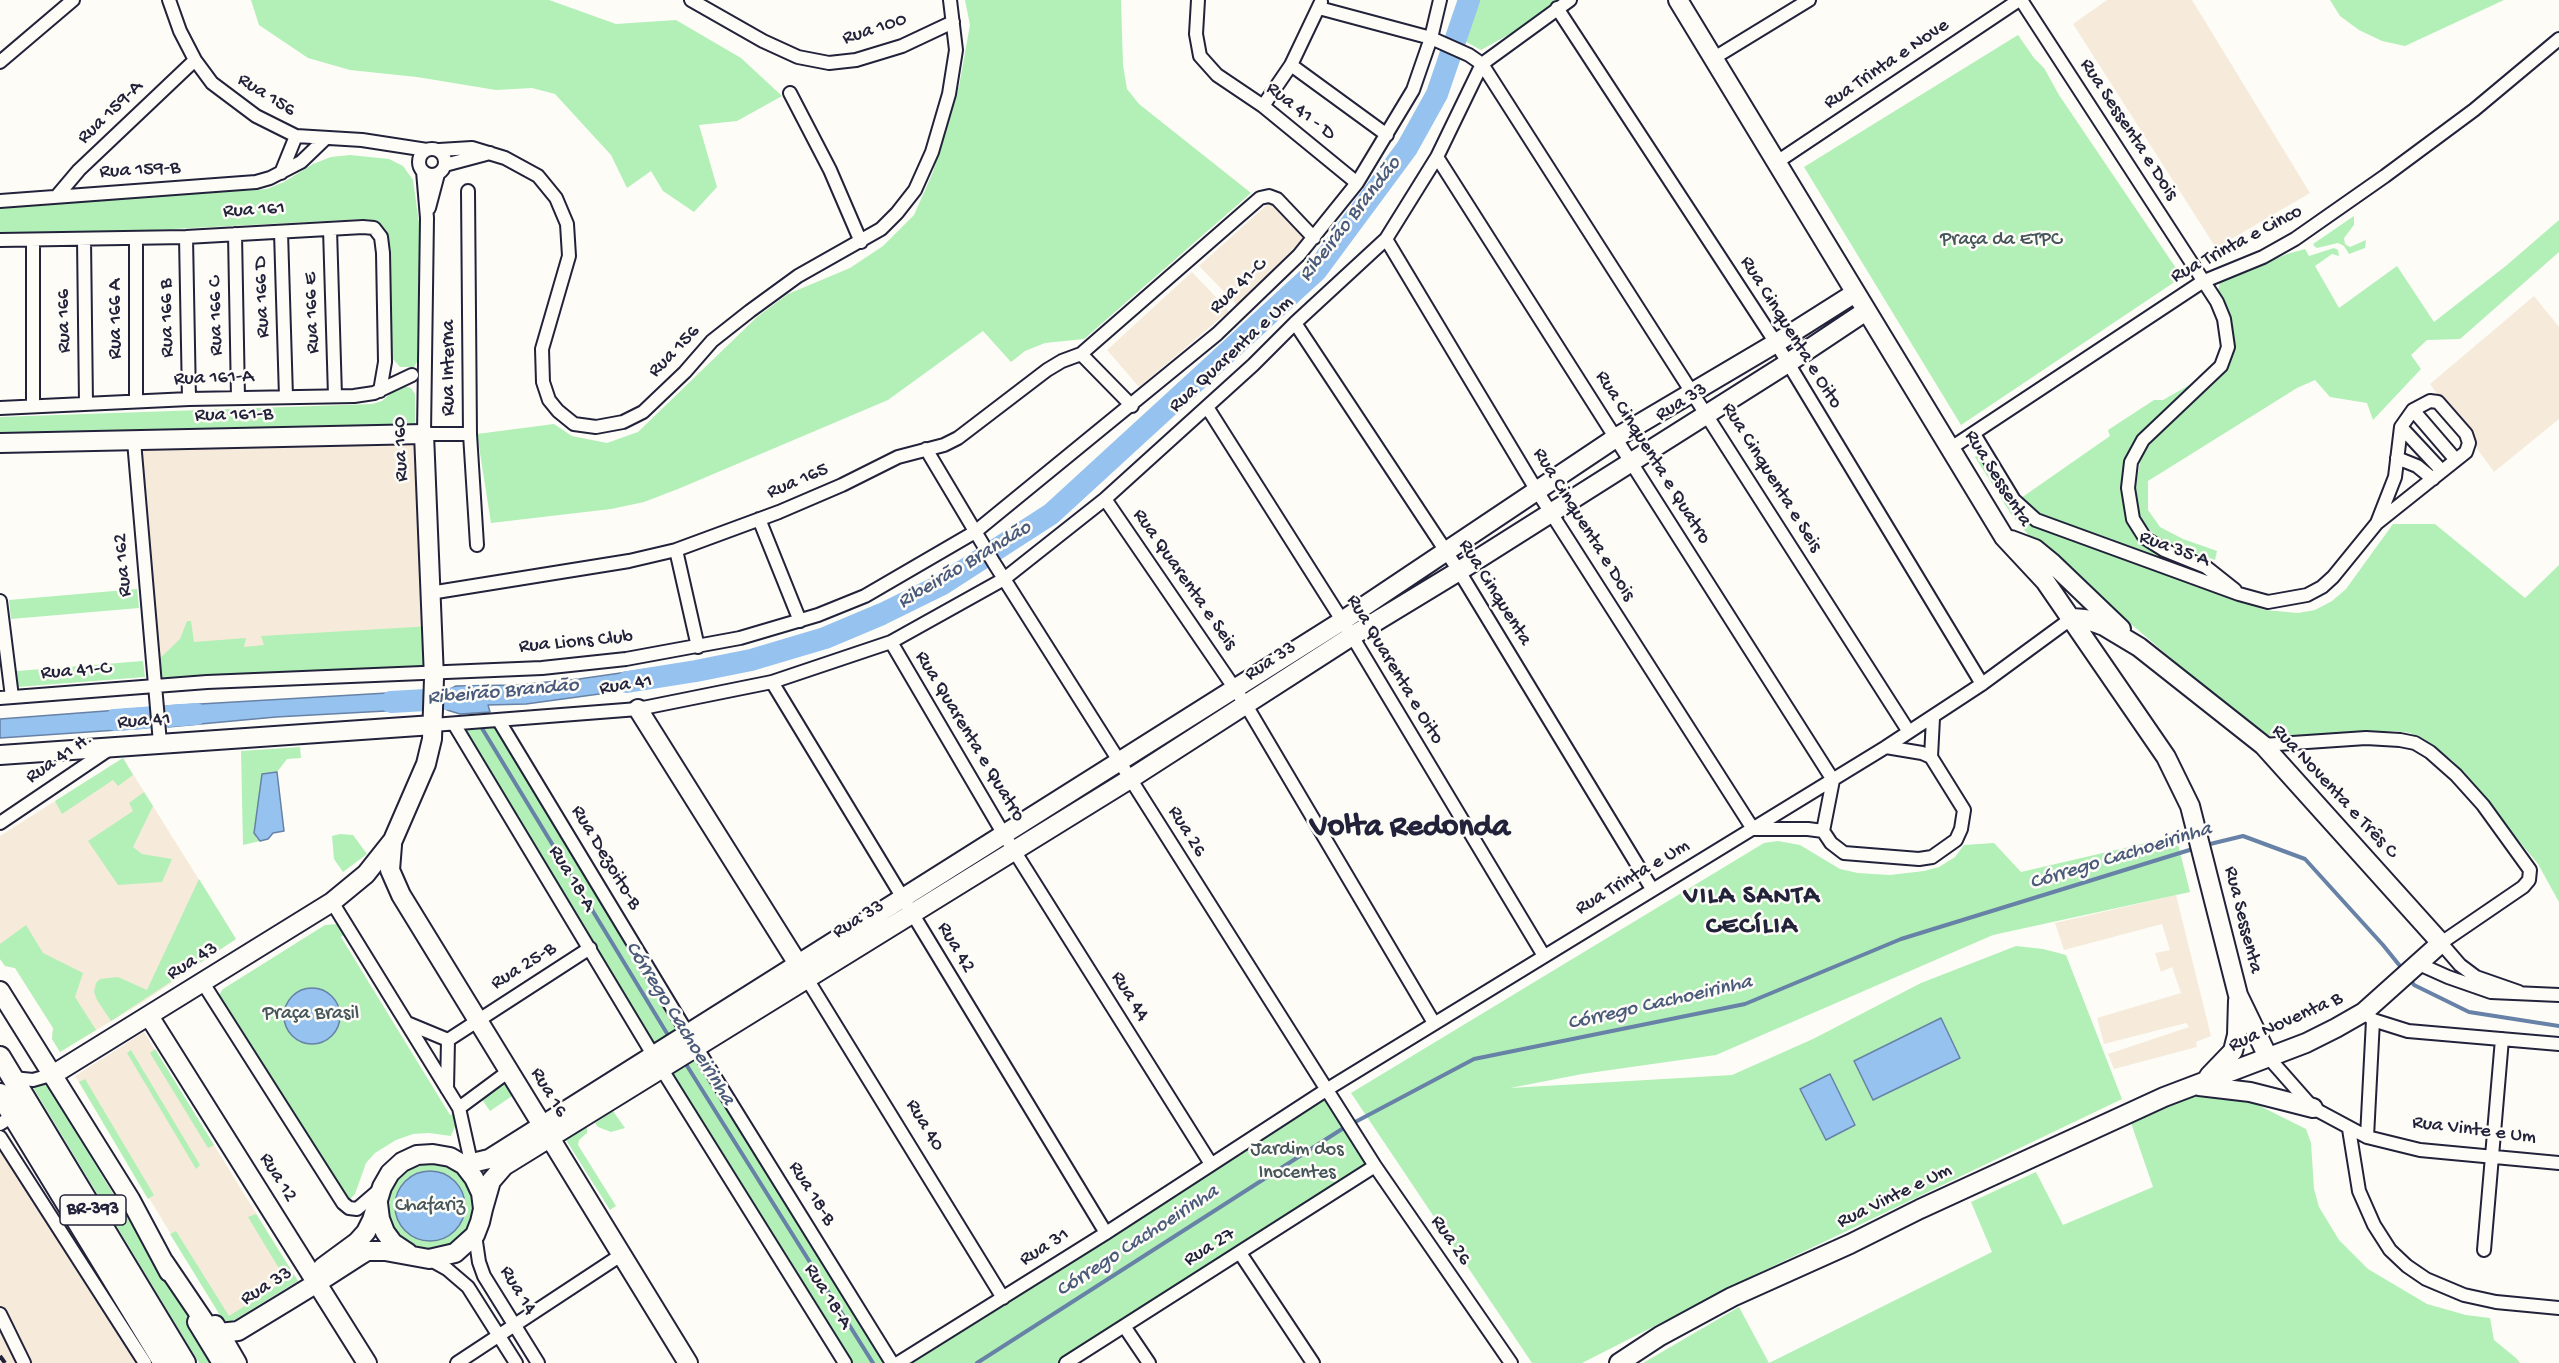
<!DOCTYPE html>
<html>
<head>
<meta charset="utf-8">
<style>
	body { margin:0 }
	canvas { display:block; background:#fdfcf7 }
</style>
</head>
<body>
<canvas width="2559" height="1363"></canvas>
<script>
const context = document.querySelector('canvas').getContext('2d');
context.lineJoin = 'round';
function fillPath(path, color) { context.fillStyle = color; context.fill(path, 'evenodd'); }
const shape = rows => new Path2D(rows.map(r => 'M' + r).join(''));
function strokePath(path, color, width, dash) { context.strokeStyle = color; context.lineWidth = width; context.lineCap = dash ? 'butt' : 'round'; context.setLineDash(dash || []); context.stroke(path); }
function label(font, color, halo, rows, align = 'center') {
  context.font = font + ' "Gochi Hand",sans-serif'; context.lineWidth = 5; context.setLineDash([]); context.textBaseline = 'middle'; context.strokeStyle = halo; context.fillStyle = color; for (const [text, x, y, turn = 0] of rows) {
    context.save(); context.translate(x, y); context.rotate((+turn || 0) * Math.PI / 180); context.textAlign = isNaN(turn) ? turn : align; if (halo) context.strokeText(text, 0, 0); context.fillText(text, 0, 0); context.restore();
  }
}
fillPath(shape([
	[2107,0,2192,0,2310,193,2216,248,2073,24],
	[1270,202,1306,236,1237,305,1199,266],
	[1192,272,1229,311,1139,387,1107,350],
	[2534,296,2559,327,2559,419,2494,472,2430,384],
	[424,434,434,671,154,686,134,441],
	[123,758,236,939,143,1002,60,1052,52,1039,53,1028,15,968,5,966,0,959,0,836],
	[2176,895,2211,1036,2196,1042,2197,1047,2114,1069,2108,1054,2189,1027,2186,1023,2104,1044,2097,1018,2181,993,2172,967,2161,972,2155,953,2170,950,2162,924,2064,950,2055,923],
	[144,1032,298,1281,226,1325,75,1076],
	[0,1120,33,1175,153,1363,0,1363]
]), '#f6ebda');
fillPath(shape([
	[251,0,549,0,616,24,676,20,741,58,782,96,737,121,699,125,717,187,694,212,663,191,651,171,627,188,611,155,555,94,532,88,496,90,417,77,350,70,308,58,259,25],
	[965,0,1121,0,1123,65,1127,89,1139,104,1251,193,1084,339,1045,343,1025,351,1011,362,983,331,888,400,678,489,644,502,611,509,491,523,477,434,554,424,572,436,607,443,638,432,757,317,788,294,850,268,883,246,914,215,933,172,959,86,970,25],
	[1458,0,1564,0,1557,8,1481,50,1450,33],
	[2330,0,2504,0,2405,46,2382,41,2359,30,2340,16],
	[2018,35,2034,58,2044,68,2059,95,2182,277,1961,425,1804,167],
	[350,155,389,159,403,166,413,180,420,230,417,362,414,367,400,367,392,358,387,231,378,221,365,219,134,231,0,234,0,207,267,189,284,182,313,164,331,157],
	[2354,216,2354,225,2344,238,2345,244,2350,247,2366,240,2365,248,2349,254,2344,246,2338,243,2317,248,2314,246,2313,244],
	[2559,220,2559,252,2460,339,2427,340,2411,355,2421,369,2373,420,2367,403,2330,397,2315,380,2297,388,2148,481,2148,510,2160,527,2183,539,2217,551,2215,560,2160,539,2143,524,2137,509,2135,492,2141,456,2160,431,2218,380,2230,360,2232,348,2231,322,2218,290,2220,282,2287,254,2305,249,2309,256,2334,248,2338,250,2339,256,2332,254,2315,266,2339,308,2397,266,2434,322,2507,265],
	[2191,384,2193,387,2131,445,2123,474,2126,515,2135,537,2146,547,2200,571,2218,581,2043,517,2031,509,2021,498,2110,436,2108,430,2154,400,2163,400],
	[404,386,411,388,415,394,415,424,0,433,0,417,372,404,382,401,396,389],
	[1979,454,2012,506,2023,517,2037,526,2079,543,2265,610,2298,613,2315,610,2332,601,2346,589,2393,524,2435,524,2525,598,2559,565,2559,902,2538,864,2453,761,2424,739,2410,733,2395,731,2281,737,2267,735,2252,728,2031,538,2011,514,1975,457],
	[137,589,139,608,11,619,9,600],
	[187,621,191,621,194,642,246,638,244,647,264,645,261,636,432,626,434,671,154,686,152,666,180,639],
	[143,661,145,677,18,687,17,671],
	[499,721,688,1033,653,1054,454,724],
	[300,747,301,758,287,759,277,772,262,774,256,838,260,841,243,845,241,751],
	[123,758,133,775,118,786,113,780,62,814,55,801],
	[144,792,153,806,133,847,142,854,172,859,162,882,118,885,88,841,133,811,129,803],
	[340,834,353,835,367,854,343,872,334,859,332,836],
	[2176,836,2190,892,1993,935,1716,1055,1582,1074,1510,1088,1732,1075,1813,1039,1921,983,2016,946,2043,949,2066,955,2122,1099,1761,1272,1582,1363,1532,1363,1351,1093,1764,843,1778,841,1800,845,1840,869,1858,873,1890,875,1924,871,1939,867,1955,857,1964,845,1994,843,2021,872],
	[199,879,236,939,111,1021,97,1000,94,992,96,983,100,979,118,977,147,990],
	[337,924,346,933,341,937,450,1115,456,1113,457,1121,451,1136,429,1133,413,1134,396,1140,375,1153,366,1163,355,1194,350,1199,340,1193,344,1191,224,1002,221,1003,219,995,223,989,325,925],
	[26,925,43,953,83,973,75,997,96,1030,60,1052,52,1039,53,1028,15,968,5,966,0,959,0,944],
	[696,1046,892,1363,845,1363,661,1068],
	[155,1049,214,1145,208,1148,150,1053],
	[131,1050,200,1165,196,1169,127,1053],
	[85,1079,154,1195,148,1199,79,1082],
	[45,1082,216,1363,199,1363,31,1084,40,1085],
	[504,1082,512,1096,490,1111,481,1098],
	[1326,1090,1375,1166,1066,1363,898,1363],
	[2196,1092,2242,1097,2306,1129,2311,1143,2314,1189,2319,1207,2339,1240,2368,1269,2427,1304,2466,1315,2490,1318,2494,1340,2516,1358,2520,1363,1643,1363,1739,1307,1769,1363,1992,1252,1971,1202,2036,1172,2063,1225,2153,1187,2129,1117],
	[613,1111,625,1128,611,1132,598,1127,595,1123],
	[587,1127,587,1133,579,1140,578,1145,616,1206,610,1210,566,1140],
	'387 1207a43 43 0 1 1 86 0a43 43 0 1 1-86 0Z',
	[256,1214,298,1281,226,1325,170,1234,176,1231,229,1316,286,1280,248,1217]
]), '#b2f0b7');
const water = shape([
	[655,668,658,686,526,704,488,705,490,712,460,714,447,710,446,691,456,686,516,685,579,679,655,668],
	[421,691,422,709,276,717,168,727,166,706,421,691],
	[145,708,147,728,0,738,0,719,145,708],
	[277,772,284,831,273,833,268,839,260,841,254,833,262,774,277,772],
	'284 1016a28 28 0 1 1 56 0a28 28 0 1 1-56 0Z',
	[1941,1018,1960,1058,1873,1100,1854,1061,1941,1018],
	[1830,1074,1855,1125,1826,1140,1800,1089,1830,1074],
	'395 1206a35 35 0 1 1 70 0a35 35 0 1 1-70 0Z'
]);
fillPath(water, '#95c2ee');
strokePath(water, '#6782a6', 1.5);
strokePath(shape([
	[480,725,671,1040],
	[2206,845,2243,836,2305,859,2383,945,2404,971],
	[2410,979,2414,985,2469,1012,2559,1026],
	[684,1061,873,1363],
	[977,1363,1342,1129,1474,1059,1745,1004,1901,939,2196,848]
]), '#6782a6', 4);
strokePath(shape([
	[627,682,696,671,751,660,825,638,882,614,941,585,1051,514,1316,271,1407,148,1437,94,1469,0],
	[391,702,478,697],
	[115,720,196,714]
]), '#95c2ee', 22);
const street = shape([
	[169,0,180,31,195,60,212,83,256,116,296,136,362,140,427,150],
	[691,0,763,41,798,57,829,63,856,60,902,46,953,22],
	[1198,0,1196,34,1200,56,1217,75,1263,106,1357,183],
	[2021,0,2217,302,2224,319,2228,347,2221,366,2143,440,2131,462,2128,488,2133,519,2145,538,2164,550,2206,567,2235,590],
	[1319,8,1431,38,1469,55,1482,64,1909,732],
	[1557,8,1776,343,1982,684],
	[1714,58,1809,0],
	[0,62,73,0],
	[1291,65,1387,135],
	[790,93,830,170,861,242],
	[1263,106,1291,65,1321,2],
	'419 162a13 13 0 1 1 26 0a13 13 0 1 1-26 0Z',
	[439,150,472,148,505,158,538,176,556,198,567,224,569,256,542,349,543,382,549,400,558,411,574,424,596,427,623,422,643,412,685,372,712,341,750,311,798,276,881,229,897,213,915,190,932,152,949,94,956,50,950,0],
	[1437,157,1833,780,1823,831,1831,843,1844,853,1919,859,1932,857,1956,840,1961,829,1964,810,1931,757,1922,753,1886,747],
	[1777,162,2019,0],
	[445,165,490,153],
	[423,171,427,218,424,434,470,434],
	[281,173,296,136],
	[468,191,470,434,477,545],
	[57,196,79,170,195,60],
	[0,201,256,182,270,178,301,162,325,139],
	[429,208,438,174],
	[330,229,335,396],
	[281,232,286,397],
	[235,234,238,398],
	[186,237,189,399],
	[136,238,136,401],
	[84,239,86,404],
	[1386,239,1537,491,1753,829,1808,829,1823,831],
	[0,240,186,237,363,227,374,228,381,237,383,253,385,362,380,391],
	[1295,323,1459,571,1652,889],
	[1081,354,1132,406],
	[33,406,33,240],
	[1207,407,1352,636,1544,956],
	[0,408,189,399,354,396,374,393,412,375],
	[2413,410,2456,460],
	[2401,427,2442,471],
	[1974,434,2014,500,2036,520,2239,594,2268,602,2307,595,2322,587,2333,577,2377,523,2466,452,2469,443,2466,434,2438,402,2430,401,2413,410,2401,427,2395,477,2377,523],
	[134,441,160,743],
	[1951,448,2202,282,2263,257,2295,239,2385,176,2474,110,2559,39],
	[926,449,994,563,1375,1166,1511,1363],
	[2397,458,2417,466,2433,479],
	[1105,499,1246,705,1434,1023],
	[759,519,800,621],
	[676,550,698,647],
	[430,593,629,561,676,550,779,512,842,485,898,457,944,445,958,438,1047,370,1062,361,1081,354,1260,198,1269,196,1277,199,1314,238],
	[0,601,12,697],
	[891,642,1003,833,1211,1164],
	[772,682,1106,1233],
	[0,698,207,682,542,668,626,659,740,638,818,615,865,596,975,532,1217,334,1299,255,1357,183,1413,90,1431,38,1440,0],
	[499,721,685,1029,892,1363],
	[454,724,661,1068,845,1363],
	[433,725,638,709,772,682,891,642,1004,579,1105,499,1253,365,1295,323,1386,239,1437,157,1482,64,1570,0],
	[2263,745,2366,738,2400,740,2415,743,2430,752,2456,775,2483,805,2530,870,2529,880,2523,887,2441,943,2460,965,2476,977,2519,992],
	[1931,757,1933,718],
	[0,823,108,750],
	[332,902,459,1108,473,1171],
	[2419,964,2448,977,2491,992,2559,995],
	[804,974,1003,1298],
	[203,983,343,1203,349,1208,357,1209,379,1190],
	[2364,1012,2373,1020,2408,1031,2559,1044],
	[407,1023,448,1040],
	[448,1040,590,948],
	[2268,1057,2313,1108,2367,1137,2420,1150,2559,1163],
	[13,1078,33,1080,54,1074],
	[447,1089,448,1040],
	[459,1108,509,1071],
	[0,1124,13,1116],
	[2349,1129,2359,1191,2374,1225,2390,1250,2407,1266,2426,1279,2464,1295,2496,1302,2559,1308],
	[0,1137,145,1363],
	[2367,1137,2373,1020],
	[475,1235,479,1262,484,1276,538,1363],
	[2484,1250,2502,1039],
	[1240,1253,1313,1363],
	[429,1259,447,1269,468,1287,516,1363],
	[0,1314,24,1363],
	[1124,1326,1149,1363],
	[457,1363,621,1255],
	[898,1363,1106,1233,1326,1090,1886,747,1982,684,2072,618],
	[1066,1363,1375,1166]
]);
const secondary = shape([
	[1678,0,2004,537,2045,581,2166,757,2190,806,2238,995,2268,1057],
	[0,443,424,434,434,678,432,739,426,764,393,840,366,874,332,902,54,1074],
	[2011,540,2035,549,2052,563,2121,629],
	[638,709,798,964],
	[0,755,433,725],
	[392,845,390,870,401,895,688,1363],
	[0,991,130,1199,169,1272],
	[149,1016,367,1363],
	[2209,1076,2233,1051,2237,1035,2238,1000],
	[2199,1086,2250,1092,2313,1108],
	[464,1165,489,1159,1342,621,1617,437,1776,343,1855,293],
	[378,1203,380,1219,385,1232,393,1243,408,1253],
	[483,1209,491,1181,504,1166,1130,779,1352,636,1459,571,1788,363,1866,311],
	[164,1262,208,1327,219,1333,238,1331,289,1300,320,1281,359,1256,367,1251,385,1251,429,1259,455,1253,475,1235,480,1222,483,1209,481,1193,474,1178,464,1165,450,1157,433,1154,417,1155,402,1162,390,1173,382,1187,372,1220,366,1232,357,1242,323,1267,320,1272,320,1289],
	[197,1322,222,1363],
	[215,1325,237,1363],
	[1619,1363,1660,1336,1732,1297,1850,1244,1920,1209,2164,1097,2306,1043,2336,1028,2364,1012,2441,943,2263,745,2139,647,2104,626,2085,619,2072,618]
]);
const primary = shape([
	[0,1057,185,1363],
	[0,1094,164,1363]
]);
strokePath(street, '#22223b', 16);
strokePath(secondary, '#22223b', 22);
strokePath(primary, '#22223b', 24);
strokePath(street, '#fdfcf7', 12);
strokePath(secondary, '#fdfcf7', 18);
strokePath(primary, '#fdfcf7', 20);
strokePath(shape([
	[0,1356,5,1363]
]), '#22223b', 4, [9, 4.5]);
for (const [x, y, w] of [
	[93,1210,66]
]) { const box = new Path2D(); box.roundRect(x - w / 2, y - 15, w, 30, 4.5); context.fillStyle = '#fdfcf7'; context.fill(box); strokePath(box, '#22223b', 1.5); }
label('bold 18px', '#22223b', null, [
	["BR-393",93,1210]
]);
label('20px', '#22223b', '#fdfcf7', [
	["Rua 100",875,30,-18],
	["Rua Trinta e Nove",1887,65,-34],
	["Rua 156",266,96,32],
	["Rua 41 - D",1300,112,38],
	["Rua 159-A",111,113,-44],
	["Rua Sessenta e Dois",2128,130,57],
	["Rua 159-B",140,171,-3],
	["Rua 161",254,211,-3],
	["Rua Trinta e Cinco",2237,245,-28],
	["Rua 41-C",1239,287,-44],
	["Rua 166 D",263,297,-92],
	["Rua 166 E",313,313,-92],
	["Rua 166 C",217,316,-91],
	["Rua 166 B",168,318,-91],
	["Rua 166 A",117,319,-90],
	["Rua 166",65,321,-91],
	["Rua Cinquenta e Oito",1790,333,58],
	["Rua 156",675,352,-46],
	["Rua Quarenta e Um",1232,355,-43],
	["Rua Interna",450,368,-90],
	["Rua 161-A",214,379,-2],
	["Rua 33",1682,403,-32],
	["Rua 161-B",234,416,-1],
	["Rua 160",402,449,-92],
	["Rua Cinquenta e Quatro",1652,458,58],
	["Rua Cinquenta e Seis",1771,478,58],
	["Rua Sessenta",1997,479,58],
	["Rua 165",798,482,-23],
	["Rua Cinquenta e Dois",1583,525,58],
	["Rua 35 A",2174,550,20],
	["Rua 162",124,565,-95],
	["Rua Quarenta e Seis",1184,580,55],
	["Rua Cinquenta",1494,593,58],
	["Rua Lions Club",576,643,-5],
	["Rua 33",1271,662,-33],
	["Rua Quarenta e Oito",1394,670,59],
	["Rua 41-C",76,672,-4],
	["Rua 41",626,686,-9],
	["Rua 41",144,722,-4],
	["Rua Quarenta e Quatro",969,737,59],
	["Rua 41 H.",60,759,-34],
	["Rua Noventa e Três C",2334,792,47],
	["Rua 26",1186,832,58],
	["Rua Dezoito-B",605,858,59],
	["Rua Trinta e Um",1633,878,-31],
	["Rua 18-A",571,879,59],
	["Rua 33",859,920,-32],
	["Rua Sessenta",2242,920,76],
	["Rua 42",955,948,59],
	["Rua 43",193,962,-32],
	["Rua 25-B",524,967,-32],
	["Rua 44",1129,997,58],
	["Rua Noventa B",2286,1023,-24],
	["Rua 16",548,1093,59],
	["Rua 40",924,1126,59],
	["Rua Vinte e Um",2474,1131,7],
	["Rua 12",277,1178,58],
	["Rua 18-B",811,1194,58],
	["Rua Vinte e Um",1895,1197,-26],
	["Rua 26",1450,1241,55],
	["Rua 31",1045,1248,-32],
	["Rua 27",1210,1248,-32],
	["Rua 33",267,1287,-32],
	["Rua 14",517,1291,59],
	["Rua 18-A",827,1297,58]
]);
label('20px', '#46565a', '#fdfcf7', [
	["Praça da ETPC",2001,241],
	["Praça Brasil",311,1015],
	["Jardim dos",1297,1151],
	["Inocentes",1297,1174],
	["Chafariz",430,1207]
]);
label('italic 21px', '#4a5a7a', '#fdfcf7', [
	["Ribeirão Brandão",1351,220,-52],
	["Ribeirão Brandão",965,566,-31],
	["Ribeirão Brandão",503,693,-5],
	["Córrego Cachoeirinha",2121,857,-17],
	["Córrego Cachoeirinha",1660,1004,-13],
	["Córrego Cachoeirinha",679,1024,58],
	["Córrego Cachoeirinha",1138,1242,-33]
]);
context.letterSpacing = '1.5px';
label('bold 26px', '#22223b', '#fdfcf7', [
	["VILA SANTA",1752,898],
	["CECÍLIA",1752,928]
]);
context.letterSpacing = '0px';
label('bold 32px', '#22223b', '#fdfcf7', [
	["Volta Redonda",1410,829]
]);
</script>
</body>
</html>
